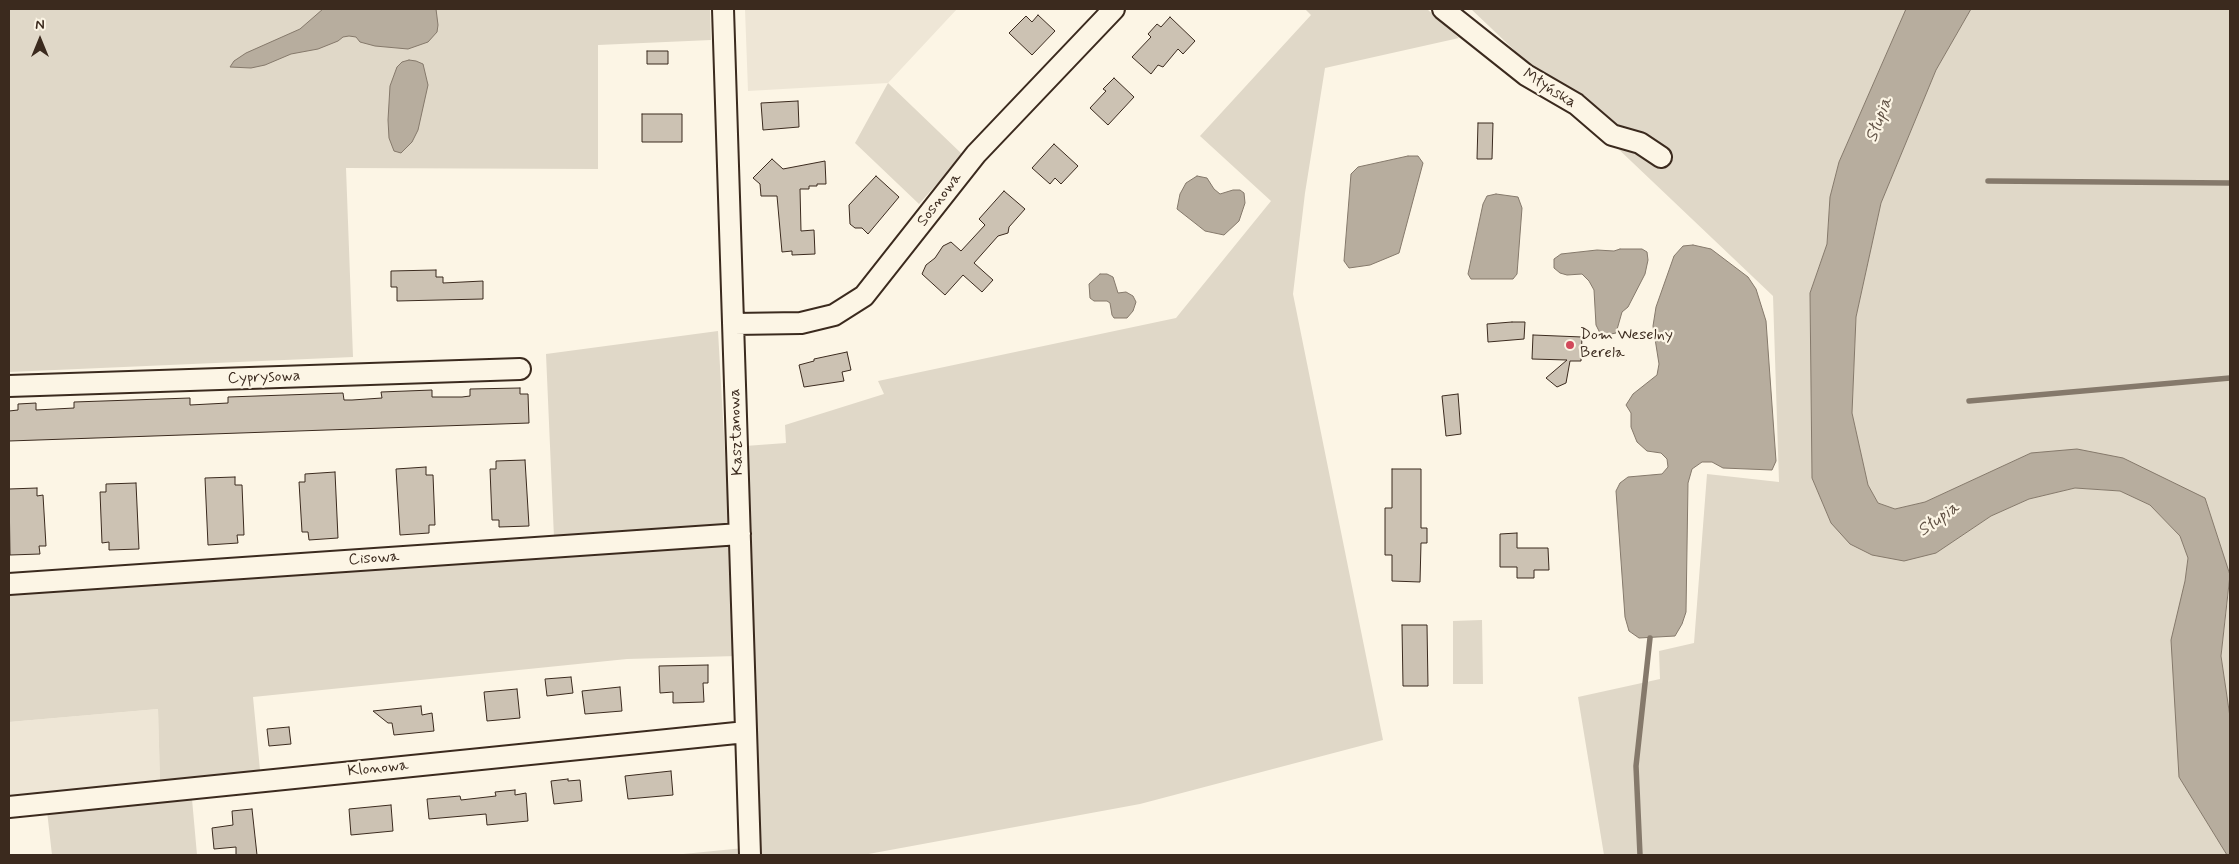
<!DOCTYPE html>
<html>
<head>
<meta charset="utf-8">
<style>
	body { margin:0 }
	#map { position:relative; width:2239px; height:864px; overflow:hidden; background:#fcf5e5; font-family:Mynerve,sans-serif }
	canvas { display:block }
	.frame { position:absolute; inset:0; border:10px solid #3b2a1e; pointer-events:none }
	.north { position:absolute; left:15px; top:15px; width:50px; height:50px; -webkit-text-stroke:4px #fcf5e5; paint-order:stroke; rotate:0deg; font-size:14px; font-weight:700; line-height:20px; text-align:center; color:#3b2a1e }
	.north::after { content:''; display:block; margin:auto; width:18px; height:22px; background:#3b2a1e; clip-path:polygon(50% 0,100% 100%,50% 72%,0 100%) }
</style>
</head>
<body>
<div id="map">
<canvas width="2239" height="864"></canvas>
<div class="frame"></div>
<div class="north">N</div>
</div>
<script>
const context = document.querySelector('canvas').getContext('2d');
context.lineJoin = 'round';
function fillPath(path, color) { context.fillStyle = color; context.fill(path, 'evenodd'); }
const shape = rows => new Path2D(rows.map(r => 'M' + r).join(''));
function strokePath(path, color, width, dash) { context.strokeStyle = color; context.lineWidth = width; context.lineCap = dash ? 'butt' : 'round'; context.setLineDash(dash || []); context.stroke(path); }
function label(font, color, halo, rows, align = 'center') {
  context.font = font + ' Mynerve,sans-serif'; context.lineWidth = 4.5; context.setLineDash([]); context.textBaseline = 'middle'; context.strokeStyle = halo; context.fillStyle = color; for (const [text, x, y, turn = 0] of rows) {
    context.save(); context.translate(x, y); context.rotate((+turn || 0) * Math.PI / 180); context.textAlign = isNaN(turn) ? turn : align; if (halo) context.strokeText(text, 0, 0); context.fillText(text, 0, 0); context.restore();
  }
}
fillPath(shape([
	[745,9,957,9,888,83,748,91],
	[158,709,160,783,9,799,9,722]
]), '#eee6d6');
fillPath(shape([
	[9,9,710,9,711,40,598,45,598,169,346,168,353,357,9,372],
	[1305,9,1427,9,1459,38,1325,68,1305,193,1293,294,1383,740,1140,804,863,855,757,855,745,446,786,443,785,425,884,394,878,381,1176,318,1271,201,1200,136,1311,15],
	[1471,9,1906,9,1839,162,1830,197,1827,244,1810,293,1812,478,1831,523,1936,553,1991,516,2029,499,2075,488,2120,491,2150,505,2180,536,2188,558,2185,581,2179,777,2227,855,1604,855,1578,697,1660,679,1659,651,1694,643,1707,474,1779,482,1773,296],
	[1971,9,2230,9,2230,575,2205,498,2031,453,1925,502,1895,509,1878,503,1868,485,1852,413,1856,317,1881,203,1936,70],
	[888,83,963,155,919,204,855,143],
	[718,331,729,525,554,538,546,354],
	[730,542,737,656,627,659,253,697,260,770,160,783,158,709,9,722,9,590],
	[2230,582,2230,717,2221,656],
	[1482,620,1483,684,1453,684,1453,621],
	[192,799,197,855,52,855,47,811],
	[744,848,744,855,673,855]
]), '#e0d8c8');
const water = shape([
	[323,9,436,9,438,25,437,32,428,42,408,49,375,46,360,42,356,37,349,36,343,37,338,41,318,49,291,54,265,65,251,68,230,67,234,61,246,53,300,29,323,9],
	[1906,9,1971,9,1936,70,1881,203,1856,317,1852,413,1868,485,1878,503,1895,509,1925,502,2031,453,2077,449,2123,458,2205,498,2230,575,2221,656,2230,717,2230,855,2227,855,2179,777,2171,640,2185,581,2188,558,2180,536,2150,505,2120,491,2075,488,2029,499,1991,516,1936,553,1904,561,1872,555,1850,544,1831,523,1812,478,1810,293,1827,244,1830,197,1839,162,1906,9],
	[409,60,416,61,423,64,428,85,418,130,412,142,401,153,394,151,389,138,388,120,390,86,397,67,402,62,409,60],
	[1408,156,1418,156,1423,163,1399,253,1370,265,1349,268,1344,261,1351,174,1358,167,1408,156],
	[1197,176,1207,178,1214,189,1220,194,1233,190,1240,190,1244,193,1245,203,1239,221,1224,235,1205,231,1177,209,1180,194,1186,183,1197,176],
	[1496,194,1518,197,1522,208,1517,274,1513,279,1471,279,1468,274,1483,204,1487,196,1496,194],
	[1693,245,1711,249,1748,277,1756,289,1766,321,1776,461,1772,470,1723,468,1712,462,1702,462,1692,469,1688,483,1686,612,1682,624,1675,636,1639,638,1629,631,1625,617,1616,491,1620,483,1628,477,1662,474,1668,467,1667,459,1661,453,1647,451,1637,442,1631,427,1631,413,1626,405,1633,394,1657,375,1659,364,1653,326,1656,307,1674,256,1683,246,1693,245],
	[1620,249,1642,249,1647,252,1648,260,1645,274,1628,307,1622,312,1616,333,1606,335,1600,333,1596,325,1594,290,1589,281,1582,274,1567,275,1560,273,1554,268,1554,259,1561,254,1597,250,1614,251,1620,249],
	[1100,274,1107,274,1113,277,1118,293,1126,292,1133,296,1136,302,1133,311,1127,318,1114,318,1112,315,1110,303,1107,301,1094,301,1090,298,1089,284,1100,274]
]);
fillPath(water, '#b7ad9e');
strokePath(water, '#85796b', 1);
strokePath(shape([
	[1988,181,2230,183],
	[1969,401,2230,378],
	[1640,855,1636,766,1650,638]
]), '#85796b', 5.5);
const building = shape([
	[1038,15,1055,31,1032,55,1009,33,1026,16,1032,22,1038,15],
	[1170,17,1195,41,1183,54,1178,49,1163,67,1158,65,1151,74,1132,57,1151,37,1148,34,1157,24,1161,27,1170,17],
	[647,51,668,51,668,64,647,64,647,51],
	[1114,78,1134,97,1108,125,1090,108,1106,91,1103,89,1114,78],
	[798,101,799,127,763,130,761,103,798,101],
	[642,114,682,114,682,142,642,142,642,114],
	[1478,123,1493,123,1492,159,1477,159,1478,123],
	[1054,144,1078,166,1061,184,1055,178,1050,184,1032,168,1054,144],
	[772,159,783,169,825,161,826,184,817,184,817,186,809,186,809,189,800,189,801,231,814,230,815,254,792,255,792,251,782,252,777,196,761,196,760,184,753,178,772,159],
	[876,176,899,197,868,234,862,228,855,228,850,224,849,205,876,176],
	[1004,191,1025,209,1009,227,1008,233,998,236,974,263,993,280,982,292,963,275,945,295,922,274,926,265,935,258,943,246,951,242,961,251,985,225,979,219,1004,191],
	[436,270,436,277,443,277,443,283,483,281,483,299,397,301,397,287,391,287,391,271,436,270],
	[1512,322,1525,322,1524,339,1488,342,1487,324,1512,322],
	[1533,335,1582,337,1581,361,1570,361,1566,383,1557,387,1546,378,1567,360,1532,359,1533,335],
	[847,352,851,370,842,372,844,381,804,387,799,365,814,361,814,359,847,352],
	[520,388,520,394,528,394,529,423,9,441,9,411,18,410,18,404,36,403,36,410,74,408,74,402,190,398,190,405,228,403,228,397,343,393,344,400,352,400,382,398,381,392,432,390,432,397,462,397,470,396,470,389,520,388],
	[1458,394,1461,434,1446,436,1442,396,1458,394],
	[525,460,529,526,499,527,499,520,492,520,490,469,496,469,496,461,525,460],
	[426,467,426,475,433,475,435,525,429,525,429,533,400,535,396,469,426,467],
	[1392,469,1421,469,1421,528,1427,528,1427,543,1421,543,1420,582,1392,581,1392,555,1385,555,1385,508,1392,508,1392,469],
	[335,472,338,538,309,540,308,532,302,532,299,482,305,482,305,474,335,472],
	[235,477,235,485,242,485,244,535,237,535,238,543,208,545,205,478,235,477],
	[136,483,139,549,109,550,109,542,102,543,100,492,106,492,106,484,136,483],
	[37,488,37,496,43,495,46,546,39,546,40,554,10,555,9,489,37,488],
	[1517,533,1517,548,1548,548,1549,570,1534,570,1534,578,1517,578,1517,567,1500,567,1500,534,1517,533],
	[1402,625,1427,625,1428,686,1403,686,1402,625],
	[708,665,708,683,703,683,704,702,673,703,673,692,660,693,659,666,708,665],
	[571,677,573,693,547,696,545,679,571,677],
	[620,687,622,711,585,714,582,691,620,687],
	[517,689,520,718,487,721,484,692,517,689],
	[421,706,422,715,432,713,434,731,394,735,392,723,388,723,373,711,421,706],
	[289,727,291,744,269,746,267,729,289,727],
	[671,771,673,795,628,799,625,776,671,771],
	[568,779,568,781,580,780,582,801,554,804,551,781,568,779],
	[515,790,515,795,526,793,528,821,487,825,486,814,429,819,427,799,460,796,461,800,496,796,495,792,515,790],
	[391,805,393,831,351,835,349,809,391,805],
	[252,809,257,855,236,855,236,847,214,849,212,828,233,825,232,811,252,809]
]);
fillPath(building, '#ccc2b3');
strokePath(building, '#3b2a1e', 1);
const minor = shape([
	[723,9,750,855],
	[1443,9,1526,75,1576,104,1612,135,1640,143,1661,157],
	[734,324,801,323,834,315,864,296,976,154,1114,9],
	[9,386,520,369],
	[9,584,740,534],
	[9,807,746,732]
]);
strokePath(minor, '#3b2a1e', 24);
strokePath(minor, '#fcf5e5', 20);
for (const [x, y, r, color] of [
	[1570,345,5,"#d1495b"]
]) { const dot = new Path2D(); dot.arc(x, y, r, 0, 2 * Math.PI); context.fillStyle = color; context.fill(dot); strokePath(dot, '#fcf5e5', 2); }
label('16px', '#3b2a1e', '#fcf5e5', [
	["Młyńska",1549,89,32],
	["Sosnowa",940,200,-53],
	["Cyprysowa",264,378,-2],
	["Kasztanowa",737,432,-92],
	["Cisowa",374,559,-4],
	["Klonowa",378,769,-6]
]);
label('16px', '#3b2a1e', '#fcf5e5', [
	["Dom Weselny",1580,336],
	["Berela",1580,354]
], 'left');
label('italic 18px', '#605144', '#fcf5e5', [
	["Słupia",1880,120,-69],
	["Słupia",1939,520,-35]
]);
</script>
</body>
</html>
